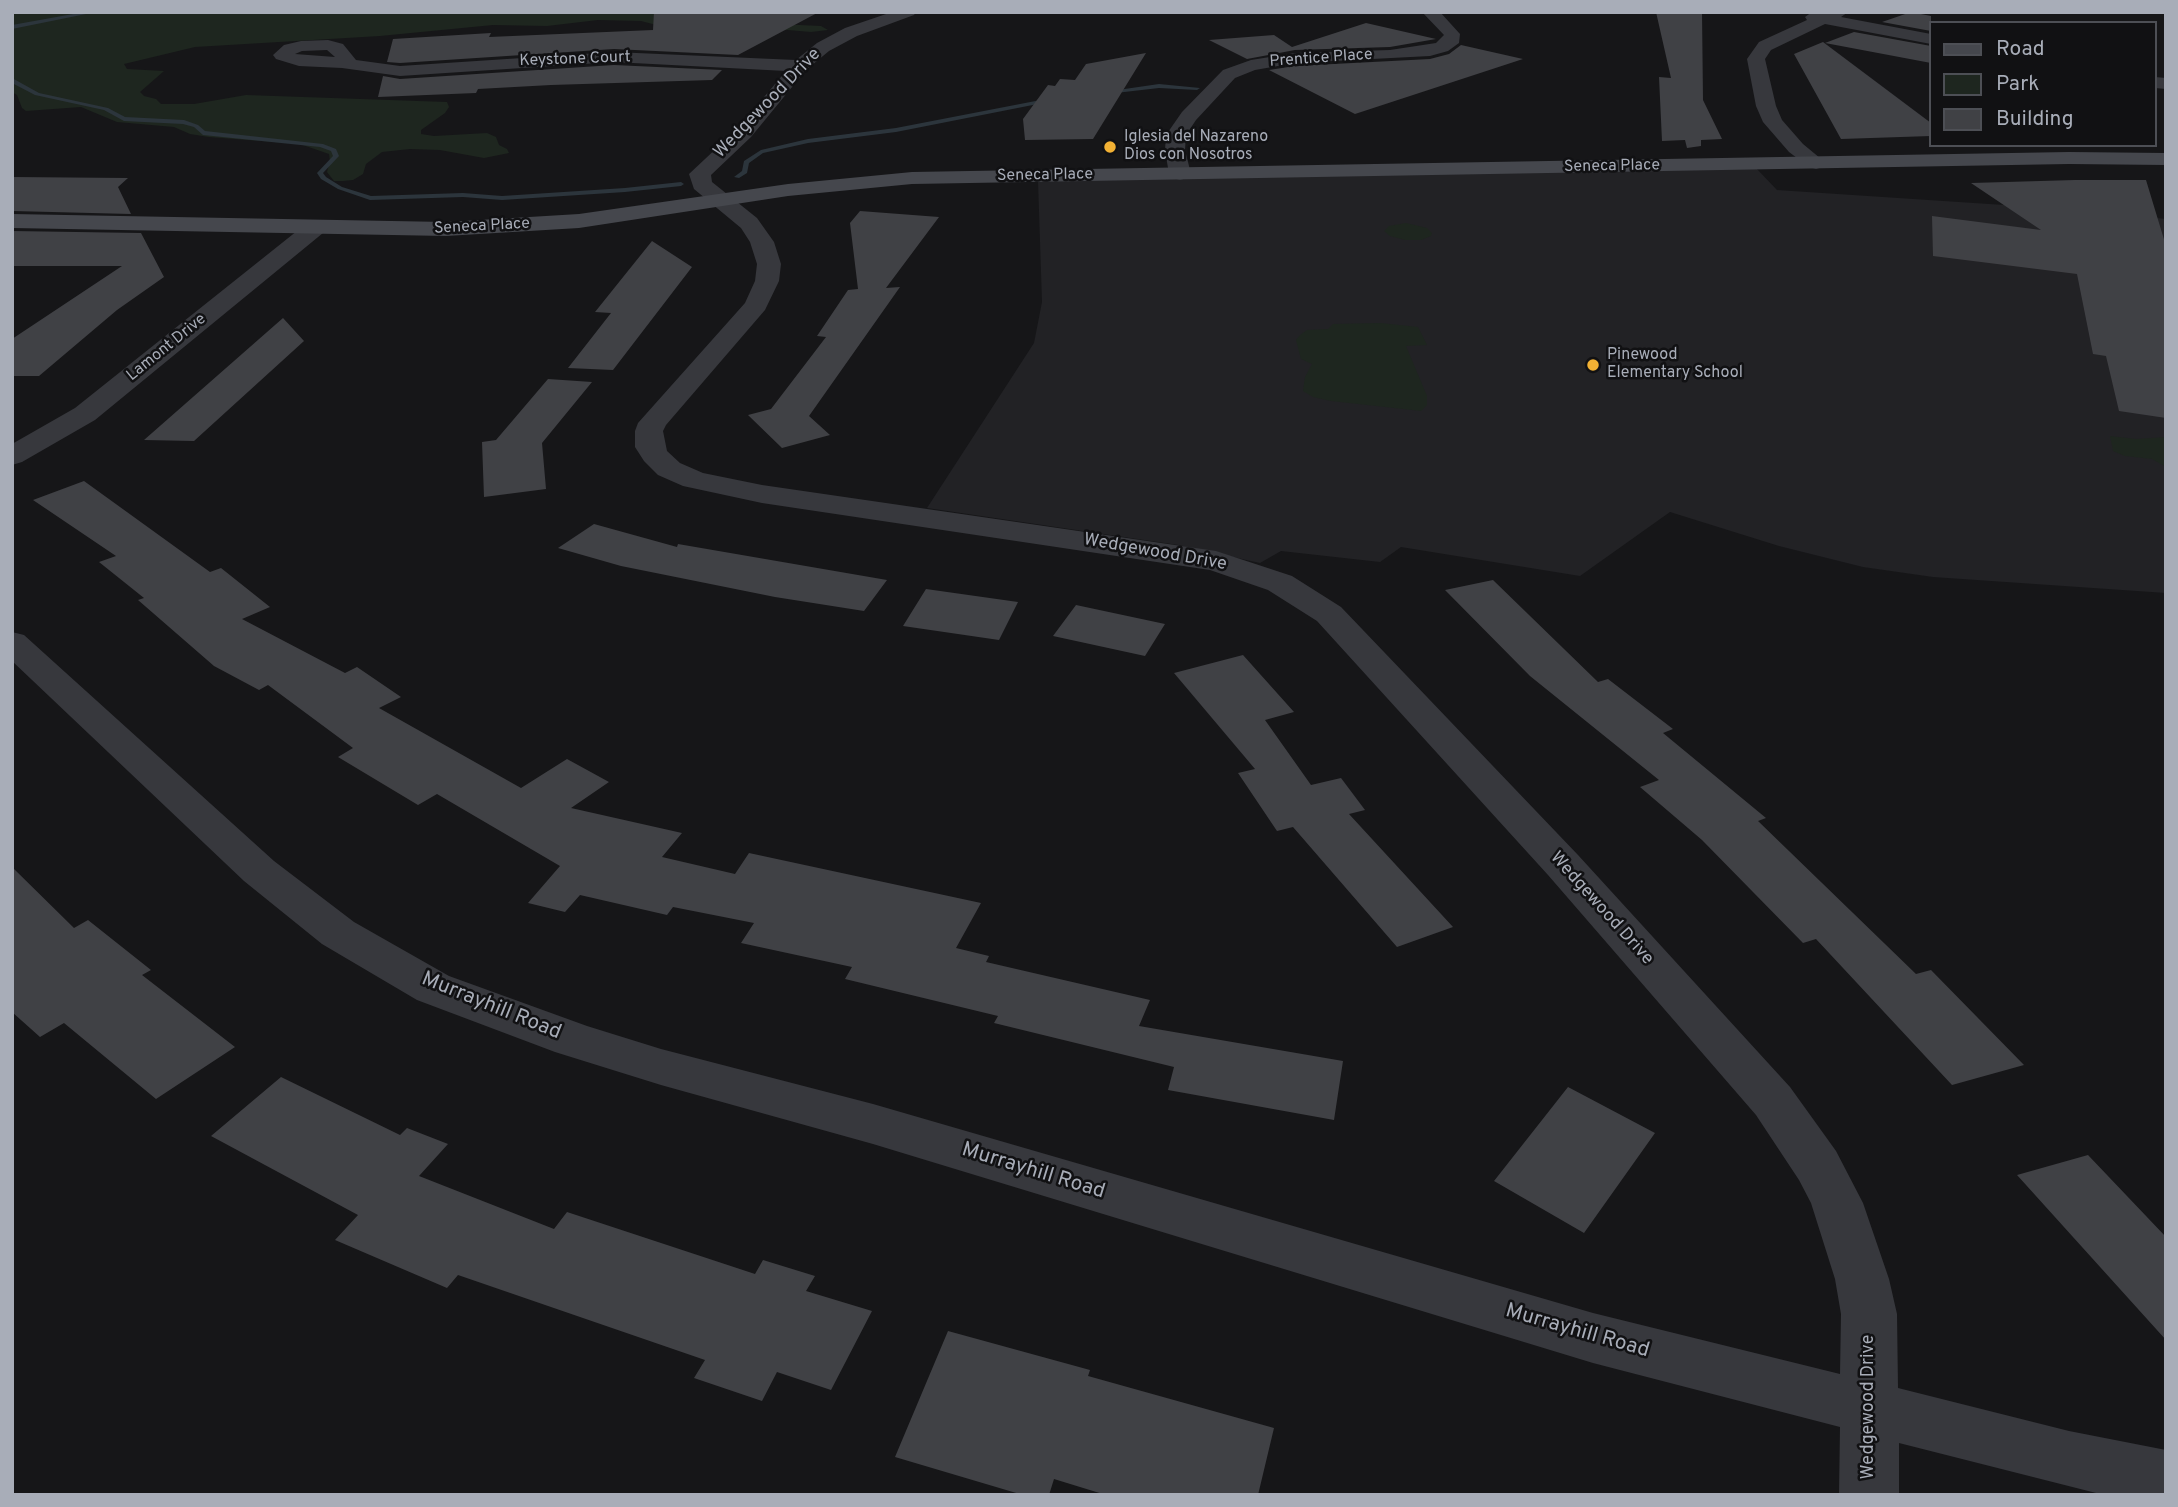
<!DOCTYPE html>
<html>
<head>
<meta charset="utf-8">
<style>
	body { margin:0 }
	#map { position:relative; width:2178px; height:1507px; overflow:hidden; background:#161618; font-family:Overpass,sans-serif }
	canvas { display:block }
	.frame { position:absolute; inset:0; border:14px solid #a8adb8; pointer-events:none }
	.legend { position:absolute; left:1929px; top:21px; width:228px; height:126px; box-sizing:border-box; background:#111113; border:2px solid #4d4f55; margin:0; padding:9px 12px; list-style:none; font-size:21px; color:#a8adb8 }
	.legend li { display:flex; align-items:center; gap:14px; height:35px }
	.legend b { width:35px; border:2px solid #4d4f55 }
</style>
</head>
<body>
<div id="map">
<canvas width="2178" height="1507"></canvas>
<div class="frame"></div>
<ul class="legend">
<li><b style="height:9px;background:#45474d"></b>Road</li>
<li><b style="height:19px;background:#1e261f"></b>Park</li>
<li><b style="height:19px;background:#404145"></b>Building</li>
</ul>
</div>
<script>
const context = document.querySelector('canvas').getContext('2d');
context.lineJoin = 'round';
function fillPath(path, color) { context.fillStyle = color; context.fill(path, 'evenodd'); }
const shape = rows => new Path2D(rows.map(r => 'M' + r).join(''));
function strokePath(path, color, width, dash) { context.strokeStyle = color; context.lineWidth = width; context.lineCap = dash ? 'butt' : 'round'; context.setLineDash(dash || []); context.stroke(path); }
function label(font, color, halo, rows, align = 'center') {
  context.font = font + ' Overpass,sans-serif'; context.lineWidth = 5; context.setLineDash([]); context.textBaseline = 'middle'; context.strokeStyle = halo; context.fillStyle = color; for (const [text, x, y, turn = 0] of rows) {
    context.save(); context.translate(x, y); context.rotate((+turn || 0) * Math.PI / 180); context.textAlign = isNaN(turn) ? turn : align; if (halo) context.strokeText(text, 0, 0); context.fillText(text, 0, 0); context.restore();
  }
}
fillPath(shape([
	[1756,168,1777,190,2080,210,2166,219,2166,593,1933,577,1863,567,1779,546,1670,512,1580,576,1401,547,1380,562,1281,551,1260,563,1178,545,927,508,1034,343,1042,302,1038,181]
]), '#222225');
fillPath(shape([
	[12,12,754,12,779,24,821,26,828,30,811,32,764,28,664,27,641,21,598,20,547,26,493,25,380,36,195,47,124,64,127,69,164,71,140,92,144,96,156,99,161,104,194,104,246,95,447,102,449,107,445,113,421,130,421,134,434,136,487,133,496,137,499,145,507,149,509,153,484,158,440,150,410,149,382,152,366,164,363,174,353,180,343,181,334,181,327,172,330,161,329,154,300,144,209,137,190,134,174,127,117,122,81,107,26,111,22,108,17,95,12,92],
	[1406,223,1427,228,1432,233,1431,236,1421,240,1405,240,1390,236,1384,231,1389,226],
	[1380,323,1418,327,1427,345,1406,346,1427,396,1427,405,1421,411,1331,401,1313,397,1303,391,1305,377,1312,364,1301,359,1296,340,1300,335,1307,330,1328,329,1333,324],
	[2110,436,2136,439,2166,437,2166,467,2152,459,2125,456,2113,451]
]), '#1e261f');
fillPath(shape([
	[84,12,96,12,12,29,12,25,84,12],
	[12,78,39,93,108,108,125,117,184,120,198,125,205,131,323,144,336,149,339,156,323,173,326,177,342,187,371,196,463,193,502,196,625,188,681,182,684,184,681,186,625,192,502,200,463,197,370,200,338,189,321,179,317,173,333,156,331,151,320,147,203,135,194,127,183,124,124,121,104,110,35,95,12,83,12,78],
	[1159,84,1200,88,1197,90,1159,88,1107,94,1104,92,1159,84],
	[1051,98,1053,101,896,132,808,143,763,153,749,163,747,173,739,178,734,177,742,171,744,161,761,150,808,139,896,128,1051,98]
]), '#2c353c');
fillPath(shape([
	[654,12,819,12,738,55,614,49,400,63,387,62,393,39,491,33,489,37,653,30],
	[1656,12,1702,12,1703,100,1722,139,1701,140,1701,146,1687,148,1685,140,1662,141,1659,77,1671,78],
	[1911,12,1931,16,1931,31,1882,22],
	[1366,23,1436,39,1390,47,1295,50,1247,59,1209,40,1274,35,1292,47],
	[1854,32,1931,46,1931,63,1825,43],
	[1823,42,1931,123,1931,136,1841,139,1794,54],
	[1461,45,1523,59,1355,114,1269,70,1295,66,1430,59,1449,54],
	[1146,53,1093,139,1025,140,1023,119,1048,85,1055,86,1060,79,1075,80,1086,64],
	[614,65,722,70,712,80,551,85,478,89,476,93,378,97,383,76,400,79],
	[12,177,128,178,118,187,131,214,12,211],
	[2075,180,2146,180,2166,246,2166,418,2119,411,2106,356,2093,354,2077,274,1933,256,1932,216,2041,230,1971,183],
	[860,211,939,217,886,288,900,287,809,416,830,435,782,448,748,415,771,409,826,337,817,336,848,290,858,289,850,223],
	[12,231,141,233,164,277,117,310,39,376,12,376,12,339,122,266,12,266],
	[652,241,692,267,613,370,568,368,611,313,595,312],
	[283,318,304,341,194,441,144,440],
	[548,379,592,382,542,443,546,489,484,497,482,442,496,440],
	[84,481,210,572,221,568,270,607,242,619,345,673,357,667,401,697,379,708,521,788,567,759,609,782,571,808,682,833,662,857,735,874,749,853,981,903,956,948,989,956,986,962,1150,1000,1139,1026,1343,1061,1334,1120,1168,1090,1174,1067,994,1023,998,1016,845,979,852,967,741,943,754,923,673,907,667,915,580,895,565,912,528,903,560,866,437,794,418,805,338,757,353,748,268,685,259,690,214,666,138,600,144,598,99,562,116,556,33,500],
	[594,524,677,547,678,544,887,580,864,611,775,597,621,566,558,548],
	[1493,580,1598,682,1608,679,1673,729,1663,733,1766,818,1758,821,1916,974,1931,970,2024,1065,1952,1085,1816,939,1803,943,1702,840,1640,787,1659,780,1530,676,1445,590],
	[926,589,1018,602,999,640,903,626],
	[1076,605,1165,624,1145,656,1053,636],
	[1243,655,1294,712,1265,720,1311,785,1341,778,1365,810,1349,814,1453,927,1397,947,1293,827,1277,831,1238,773,1255,769,1174,673],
	[12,867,74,928,88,920,151,970,142,975,235,1047,156,1099,64,1023,40,1037,12,1012],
	[281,1077,400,1135,407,1128,448,1144,419,1176,554,1229,567,1212,755,1274,763,1260,815,1276,806,1291,872,1311,831,1390,777,1372,762,1401,694,1378,705,1360,458,1275,447,1288,335,1240,358,1215,211,1136],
	[1568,1087,1655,1133,1584,1233,1494,1181],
	[2088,1155,2166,1237,2166,1340,2017,1175],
	[948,1331,1090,1370,1088,1376,1274,1428,1258,1495,1106,1495,1054,1479,1049,1495,1023,1495,895,1457]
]), '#404145');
fillPath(shape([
	[892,12,916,12,914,15,857,36,829,51,806,70,751,137,711,175,712,182,757,218,774,242,781,264,779,281,765,310,666,425,663,431,667,451,680,463,703,473,762,485,1216,551,1292,576,1341,607,1578,855,1790,1087,1836,1151,1863,1203,1889,1279,1897,1314,1898,1388,2069,1431,2166,1450,2166,1495,2104,1495,1899,1443,1899,1495,1839,1495,1840,1427,1593,1363,873,1144,661,1085,555,1052,417,1000,322,944,244,881,12,661,12,632,24,635,274,861,354,922,449,976,587,1026,661,1049,873,1104,1593,1313,1840,1374,1841,1314,1835,1279,1811,1203,1799,1180,1756,1115,1548,875,1317,621,1268,590,1210,570,762,503,683,486,658,475,644,461,635,447,635,431,638,423,745,303,755,281,757,264,750,242,741,228,694,189,689,174,737,129,786,71,614,62,400,76,342,68,299,66,276,59,273,55,284,45,301,41,328,40,343,44,356,60,400,66,614,52,796,60,817,43,845,28,892,12],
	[327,50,335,57,295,54,302,51,327,50],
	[1422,12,1440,12,1460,34,1459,43,1448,51,1430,56,1295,63,1255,70,1235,78,1196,120,1186,135,1185,150,1191,174,1187,178,1180,180,1173,178,1169,174,1165,150,1166,135,1182,112,1223,70,1251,60,1295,53,1390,50,1436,43,1444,35,1422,12],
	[1812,12,1848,12,1841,17,1931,34,1931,44,1825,24,1771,50,1765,59,1776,106,1782,120,1803,144,1826,163,1823,167,1816,169,1809,167,1789,152,1763,122,1756,106,1747,59,1759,42,1807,20,1805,17,1812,12],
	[2155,77,2166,78,2166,89,2155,88,2155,77],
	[315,221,323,223,326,228,323,233,95,420,22,462,12,465,12,444,75,408,307,223,315,221]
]), '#37383d');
fillPath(shape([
	[2069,152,2166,153,2166,165,2069,164,912,184,788,196,579,228,446,236,12,228,12,214,446,222,579,214,788,184,912,172,2069,152]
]), '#45474d');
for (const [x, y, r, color] of [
	[1110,147,7,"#f2b134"],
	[1593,365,7,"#f2b134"]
]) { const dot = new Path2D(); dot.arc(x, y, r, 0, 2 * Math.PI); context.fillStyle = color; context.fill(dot); strokePath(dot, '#111113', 2.5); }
label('16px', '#a8adb8', '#111113', [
	["Prentice Place",1321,59,-4],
	["Keystone Court",575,60,-2],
	["Seneca Place",1612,167,-1],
	["Seneca Place",1045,176,-1],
	["Seneca Place",482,227,-3],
	["Lamont Drive",167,348,-39]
]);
label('16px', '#a8adb8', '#111113', [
	["Iglesia del Nazareno",1124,138],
	["Dios con Nosotros",1124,156],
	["Pinewood",1607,356],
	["Elementary School",1607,374]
], 'left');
label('18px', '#a8adb8', '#111113', [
	["Wedgewood Drive",768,104,-46],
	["Wedgewood Drive",1155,553,10],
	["Wedgewood Drive",1601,909,48],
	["Wedgewood Drive",1869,1407,-90]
]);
label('21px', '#a8adb8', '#111113', [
	["Murrayhill Road",491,1007,22],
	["Murrayhill Road",1033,1172,17],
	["Murrayhill Road",1577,1332,16]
]);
</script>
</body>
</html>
